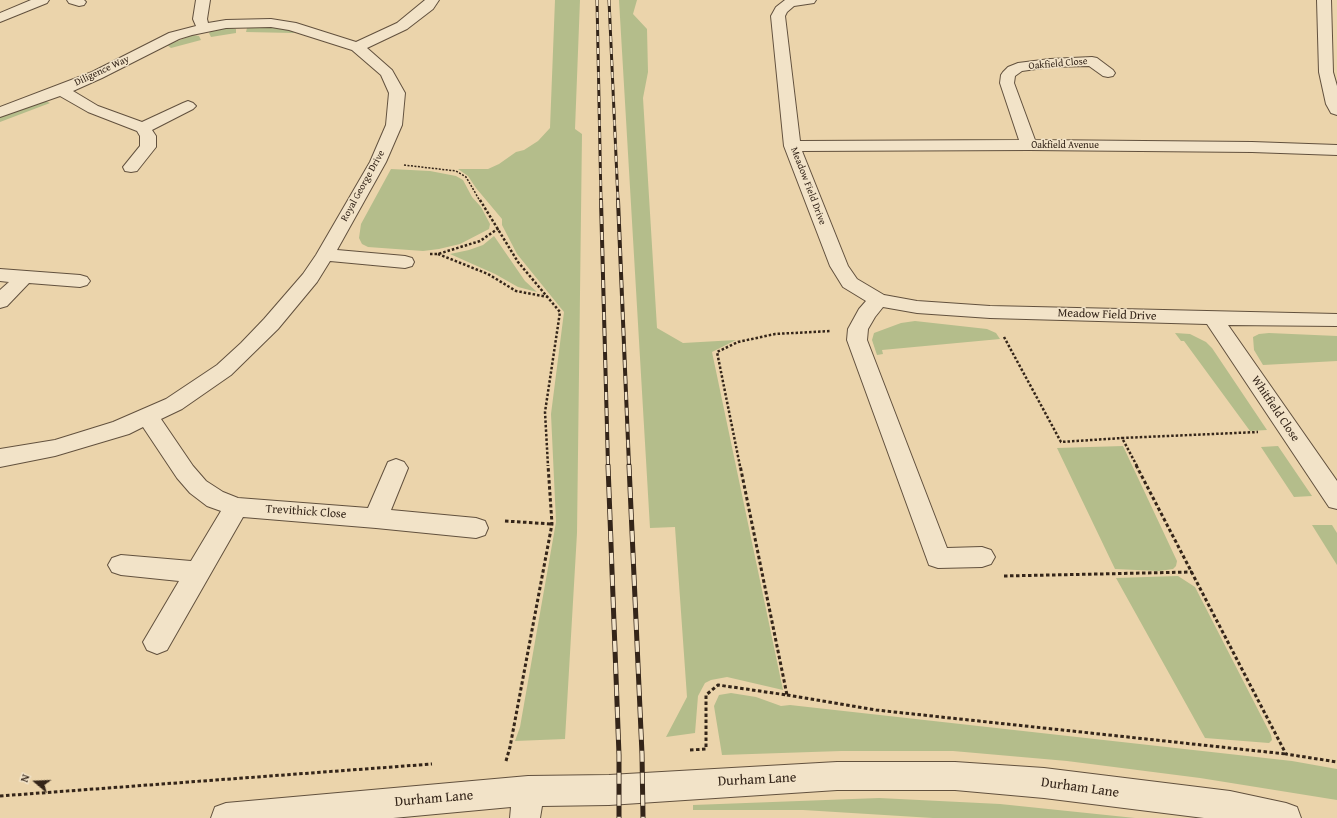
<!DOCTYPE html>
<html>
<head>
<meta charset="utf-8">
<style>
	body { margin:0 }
	#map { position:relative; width:1337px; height:818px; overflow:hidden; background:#ebd4ab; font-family:"Gentium Book Plus",serif }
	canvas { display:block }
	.north { position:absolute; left:16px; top:762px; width:40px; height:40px; -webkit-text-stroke:3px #f2e3c8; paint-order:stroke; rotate:289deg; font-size:11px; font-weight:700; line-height:16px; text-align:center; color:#342519 }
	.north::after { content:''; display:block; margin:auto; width:14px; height:18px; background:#342519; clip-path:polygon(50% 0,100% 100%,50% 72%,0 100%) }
</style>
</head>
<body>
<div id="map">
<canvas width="1337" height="818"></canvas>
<div class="north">N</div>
</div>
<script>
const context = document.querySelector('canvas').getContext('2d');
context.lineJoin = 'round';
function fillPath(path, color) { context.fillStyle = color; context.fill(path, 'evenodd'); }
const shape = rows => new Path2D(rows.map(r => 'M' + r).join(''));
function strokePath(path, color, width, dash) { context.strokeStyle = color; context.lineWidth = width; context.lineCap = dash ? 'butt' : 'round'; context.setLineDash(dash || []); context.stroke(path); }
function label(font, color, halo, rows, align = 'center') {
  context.font = font + ' "Gentium Book Plus",serif'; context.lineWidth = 3; context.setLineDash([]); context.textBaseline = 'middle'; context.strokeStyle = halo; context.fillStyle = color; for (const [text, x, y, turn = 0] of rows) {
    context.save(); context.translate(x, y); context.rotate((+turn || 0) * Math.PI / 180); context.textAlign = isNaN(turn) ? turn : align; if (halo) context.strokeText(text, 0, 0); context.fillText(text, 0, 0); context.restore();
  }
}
fillPath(shape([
	[555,0,580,0,575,129,582,134,577,533,565,739,515,741,520,727,556,522,551,414,564,312,517,254,502,225,502,219,476,188,468,176,458,169,488,169,499,164,516,152,524,150,538,141,550,128],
	[619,0,637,0,633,14,647,29,648,72,643,98,657,328,683,343,736,340,712,352,783,690,727,677,711,680,705,683,698,696,695,733,666,737,687,697,675,527,650,528],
	[256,26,274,27,297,31,293,33,246,32,247,28],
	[231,28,236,29,236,33,211,37,209,33,212,30],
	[193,35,199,36,201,40,171,48,167,45],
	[46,101,50,103,0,122,0,116],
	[391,169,430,171,456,176,463,180,472,197,481,207,490,224,489,229,460,244,439,249,423,251,368,247,362,244,359,238,361,224],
	[494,236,525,281,537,292,518,287,495,274,450,254,469,250,483,245],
	[915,321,987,329,996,333,1000,339,882,350,883,354,877,355,872,340,874,333,901,323],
	[1175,333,1190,334,1206,342,1212,348,1267,430,1250,431,1184,341,1181,341],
	[1269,333,1337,336,1337,361,1263,365,1254,350,1253,337,1259,334],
	[1123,446,1177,561,1176,566,1173,569,1159,571,1115,569,1057,448],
	[1278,446,1312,496,1294,497,1261,447],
	[1312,525,1332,525,1337,533,1337,565],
	[1178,576,1195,587,1271,735,1272,740,1269,743,1205,738,1116,578],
	[731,693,756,697,781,706,790,705,1292,761,1337,769,1337,800,1200,778,1067,761,953,751,841,751,722,755,714,706,719,695],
	[879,798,1000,804,1135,818,933,818,803,810,693,810,693,805]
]), '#b4bd8b');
const minor = shape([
	[31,0,49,0,47,3,0,22,0,13,31,0],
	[67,0,84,0,86,2,84,5,79,6,69,3,67,0],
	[196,0,210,0,207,19,208,23,226,20,271,19,296,23,356,42,397,23,425,0,439,0,433,9,407,29,367,48,392,70,405,93,402,125,386,162,337,250,405,256,412,258,414,262,412,266,405,268,330,261,317,282,278,329,231,375,182,409,161,419,193,466,206,481,223,492,238,498,368,508,388,462,396,459,404,462,408,468,391,510,476,518,485,521,488,528,485,535,476,538,376,528,243,517,167,650,157,654,147,650,143,642,179,581,121,575,112,572,108,565,112,558,121,555,191,561,221,511,207,506,190,493,177,478,143,427,129,434,55,456,0,467,0,449,55,440,113,422,166,399,217,365,241,343,264,319,303,274,316,255,370,162,386,125,389,93,381,75,352,50,289,30,271,27,226,28,192,35,179,39,102,78,73,91,98,106,142,122,183,103,188,101,193,103,196,106,193,109,152,130,156,136,156,147,137,171,131,172,125,171,123,167,140,146,140,136,137,131,88,112,60,96,0,117,0,107,92,72,169,33,196,26,193,19,196,0],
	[785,0,816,0,814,3,794,6,787,12,785,16,800,141,1019,140,1000,83,1001,75,1003,72,1008,67,1018,63,1050,59,1092,57,1097,58,1113,70,1115,73,1113,76,1108,77,1103,76,1089,66,1050,67,1022,71,1015,76,1014,83,1035,140,1252,142,1337,145,1337,155,1252,152,1029,150,802,151,848,266,857,279,884,295,917,301,990,306,1337,314,1337,326,1228,325,1337,481,1337,509,1329,507,1207,324,990,318,917,313,883,307,875,317,868,329,867,340,947,548,982,547,991,550,995,557,991,564,982,567,938,568,929,565,847,340,848,329,859,309,866,301,843,287,830,266,784,146,771,16,776,7,785,0],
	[1317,0,1331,0,1333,72,1337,86,1337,115,1331,113,1326,104,1319,72,1317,0],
	[0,269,80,275,87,277,90,281,87,285,80,287,29,283,7,306,0,308,0,290,9,282,0,281,0,269],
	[837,762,955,762,1044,768,1230,791,1286,803,1297,807,1301,818,1204,818,1044,798,955,790,837,790,609,805,542,806,540,818,510,818,511,807,393,818,211,818,215,807,226,803,528,776,609,775,837,762]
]);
strokePath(minor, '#62513e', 2);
strokePath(shape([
	[404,165,456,171,466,177,480,201]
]), '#342519', 1.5, [2, 1.5]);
strokePath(shape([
	[480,200,518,262,560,312,545,412,548,466],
	[430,254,438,254,480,241,499,228],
	[438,254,488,274,516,291,548,297],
	[1004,337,1061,442,1122,438],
	[740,466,717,352,738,342,775,334,830,331],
	[1137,466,1122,438,1258,432]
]), '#342519', 2.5, [2.5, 2]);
strokePath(shape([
	[1136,465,1286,754,1337,762],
	[505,521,552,524],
	[1004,576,1192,572],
	[787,695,876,710,1286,754],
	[690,750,706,749,706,695,718,685,787,695,740,465],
	[506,761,510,747,552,524,548,465],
	[0,796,432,764]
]), '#342519', 3, [3.5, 2.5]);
fillPath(minor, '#f2e3c8');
const railFar2 = shape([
	[597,0,601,201],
	[609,0,618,201]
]);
const railFar1 = shape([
	[601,200,608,466],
	[618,200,629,466]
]);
const rail = shape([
	[608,465,619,755,619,818],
	[629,465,642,754,643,818]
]);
strokePath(railFar2, '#342519', 3);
strokePath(railFar1, '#342519', 4);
strokePath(rail, '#342519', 5);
strokePath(railFar2, '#f2e3c8', 2, [6]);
strokePath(railFar1, '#f2e3c8', 2.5, [8]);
strokePath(rail, '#f2e3c8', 3.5, [11]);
label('10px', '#342519', '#f2e3c8', [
	["Oakfield Close",1058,64,-5],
	["Diligence Way",102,71,-25],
	["Oakfield Avenue",1065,145],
	["Royal George Drive",363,186,-61],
	["Meadow Field Drive",808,186,69]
]);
label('12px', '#342519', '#f2e3c8', [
	["Meadow Field Drive",1107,315,2],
	["Whitfield Close",1275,409,56],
	["Trevithick Close",306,512,4]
]);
label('14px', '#342519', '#f2e3c8', [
	["Durham Lane",757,780,-3],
	["Durham Lane",1080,788,8],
	["Durham Lane",434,799,-5]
]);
</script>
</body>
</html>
